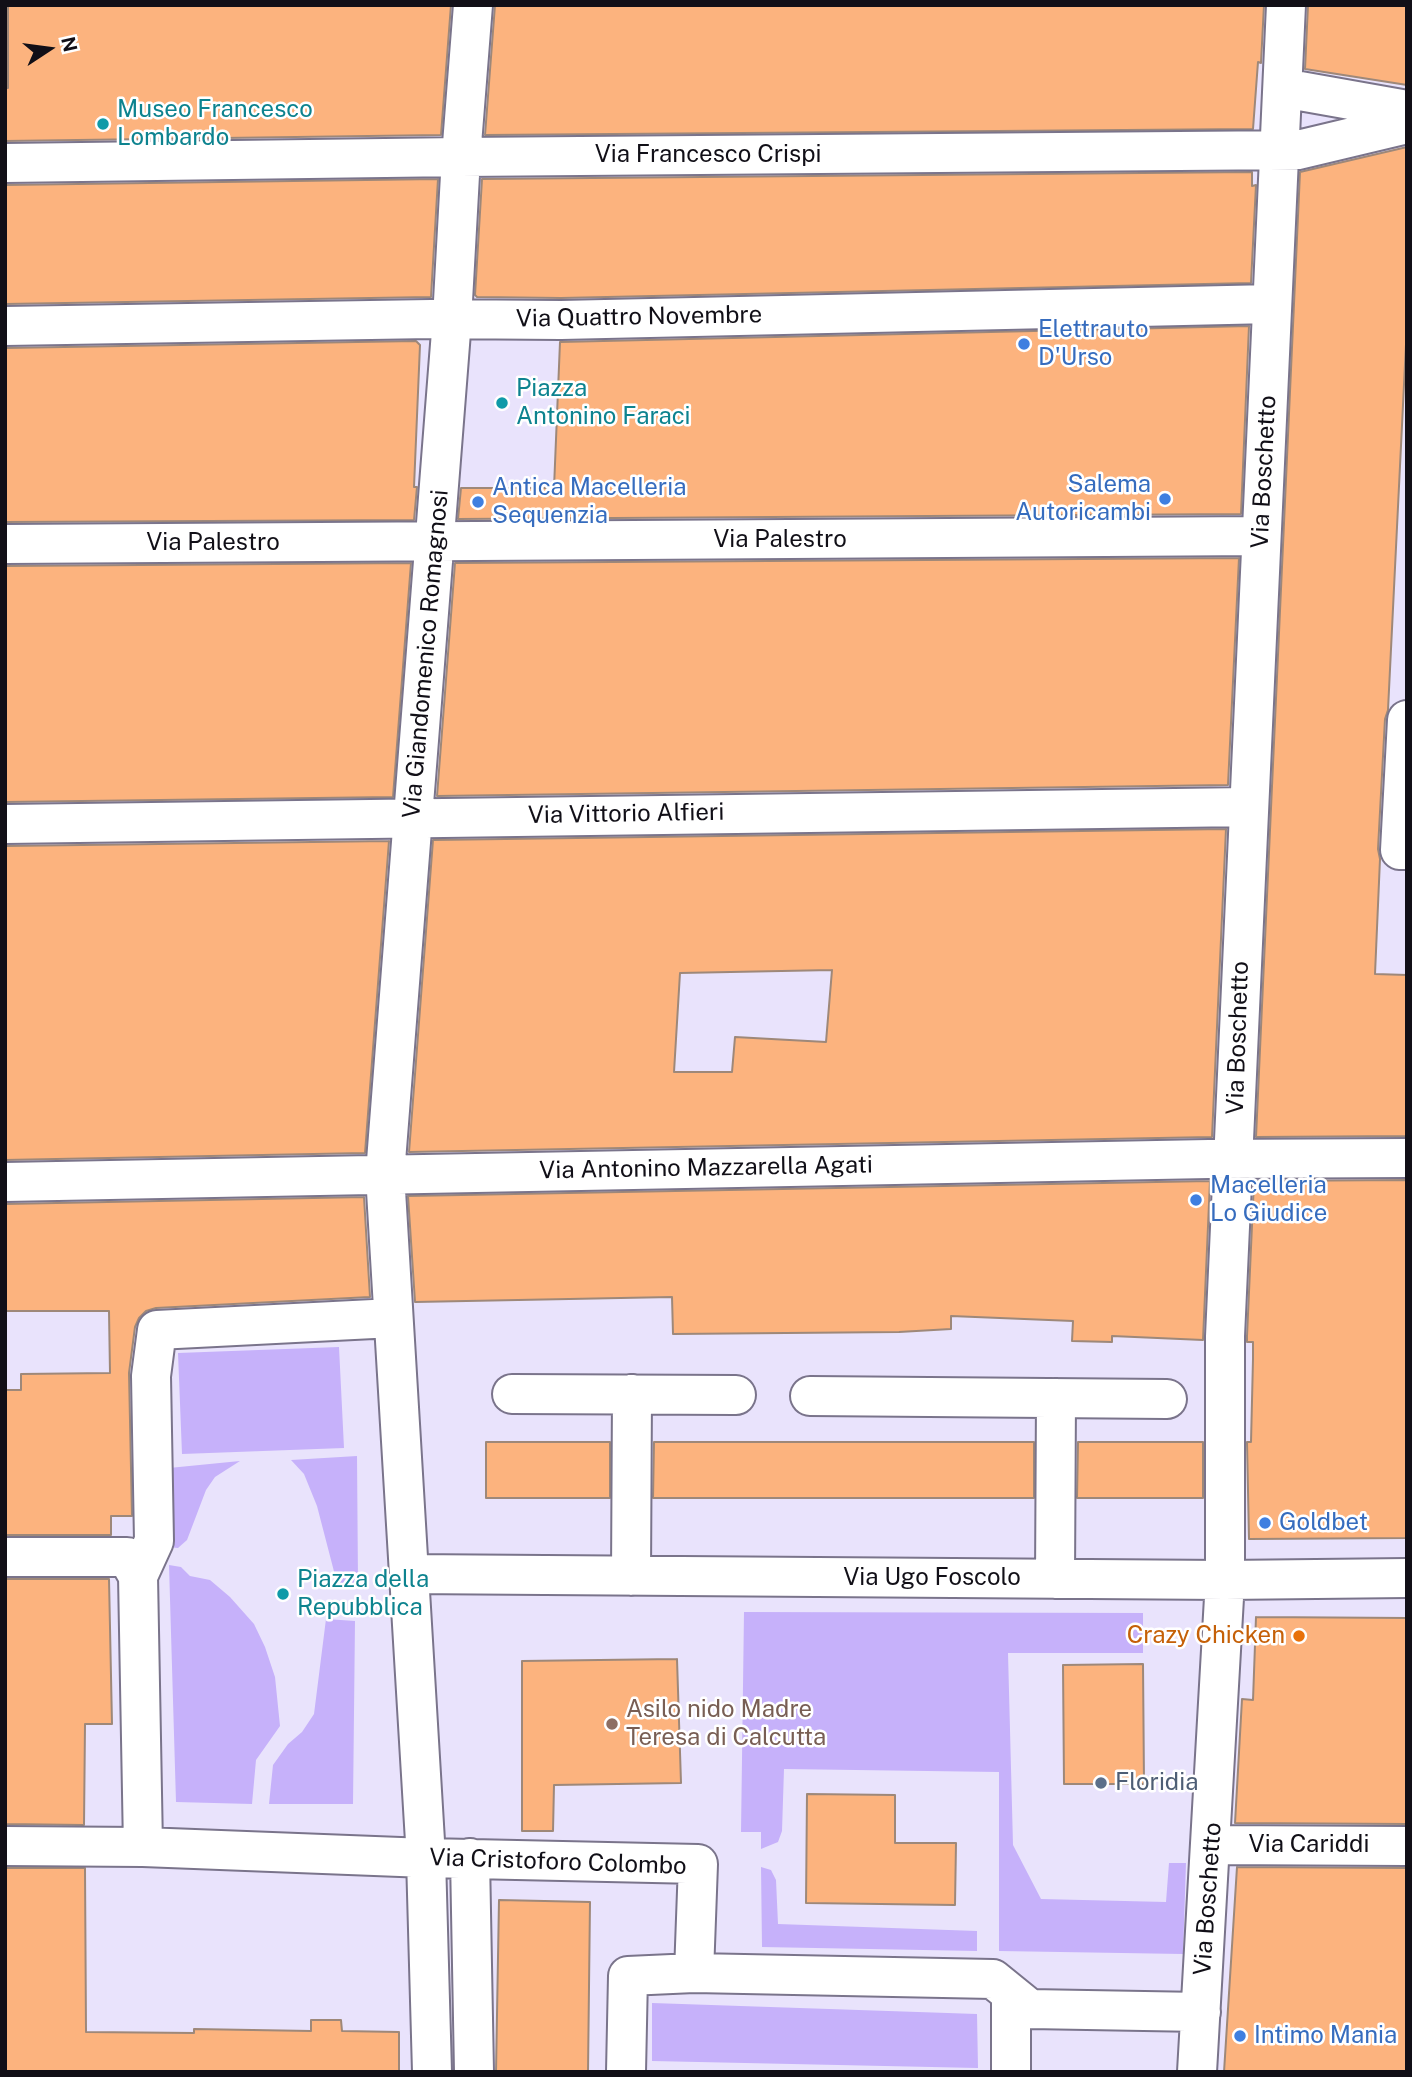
<!DOCTYPE html>
<html>
<head>
<meta charset="utf-8">
<style>
	body { margin:0 }
	#map { position:relative; width:1412px; height:2077px; overflow:hidden; background:#e9e3fc; font-family:"Public Sans",sans-serif }
	canvas { display:block }
	.frame { position:absolute; inset:0; border:7px solid #110f17; pointer-events:none }
	.north { position:absolute; left:14px; top:14px; width:70px; height:70px; -webkit-text-stroke:5px #fff; paint-order:stroke; rotate:77deg; font-size:19px; font-weight:700; line-height:28px; text-align:center; color:#110f17 }
	.north::after { content:''; display:block; margin:auto; width:24px; height:32px; background:#110f17; clip-path:polygon(50% 0,100% 100%,50% 72%,0 100%) }
</style>
</head>
<body>
<div id="map">
<canvas width="1412" height="2077"></canvas>
<div class="frame"></div>
<div class="north">N</div>
</div>
<script>
const context = document.querySelector('canvas').getContext('2d');
context.lineJoin = 'round';
function fillPath(path, color) { context.fillStyle = color; context.fill(path, 'evenodd'); }
const shape = rows => new Path2D(rows.map(r => 'M' + r).join(''));
function strokePath(path, color, width, dash) { context.strokeStyle = color; context.lineWidth = width; context.lineCap = dash ? 'butt' : 'round'; context.setLineDash(dash || []); context.stroke(path); }
function label(font, color, halo, rows, align = 'center') {
  context.font = font + ' "Public Sans",sans-serif'; context.lineWidth = 5; context.setLineDash([]); context.textBaseline = 'middle'; context.strokeStyle = halo; context.fillStyle = color; for (const [text, x, y, turn = 0] of rows) {
    context.save(); context.translate(x, y); context.rotate((+turn || 0) * Math.PI / 180); context.textAlign = isNaN(turn) ? turn : align; if (halo) context.strokeText(text, 0, 0); context.fillText(text, 0, 0); context.restore();
  }
}
fillPath(shape([
	[339,1347,344,1448,182,1454,178,1353],
	[357,1456,358,1583,337,1583,317,1506,304,1474,291,1460],
	[240,1461,215,1477,206,1490,187,1540,178,1548,168,1547,169,1468],
	[169,1565,181,1567,190,1576,210,1580,230,1597,254,1624,265,1647,275,1677,280,1726,256,1760,252,1804,176,1802],
	[744,1612,1143,1613,1143,1653,1008,1653,1013,1845,1041,1899,1166,1902,1169,1863,1186,1863,1183,1954,999,1951,999,1772,784,1769,782,1831,778,1842,761,1849,761,1832,741,1832],
	[326,1619,355,1621,353,1804,269,1804,273,1765,288,1744,302,1732,314,1714],
	[761,1867,771,1870,776,1880,778,1924,977,1931,977,1951,762,1947],
	[652,2003,977,2014,978,2068,652,2061]
]), '#c6b1fa');
const building = shape([
	[8,5,451,5,441,135,5,141,5,88,8,88,8,5],
	[495,5,1264,5,1261,63,1258,62,1253,129,485,135,495,5],
	[1308,5,1407,5,1407,85,1305,69,1308,5],
	[1407,147,1406,344,1388,710,1385,719,1378,849,1380,859,1375,974,1407,975,1407,1136,1256,1137,1300,172,1407,147],
	[1252,172,1252,186,1256,185,1251,283,561,298,477,297,475,295,482,179,1252,172],
	[438,179,431,297,5,304,5,185,438,179],
	[1249,326,1241,514,458,519,461,488,554,488,560,342,1249,326],
	[416,341,420,345,414,487,417,487,414,520,5,522,5,348,416,341],
	[1239,558,1228,785,437,796,455,563,1239,558],
	[411,563,393,797,5,802,5,566,411,563],
	[1226,829,1212,1137,409,1152,433,840,1226,829],
	[832,970,826,1042,735,1037,732,1072,674,1072,680,973,832,970],
	[389,841,365,1153,5,1160,5,846,389,841],
	[1406,1180,1407,1538,1249,1539,1247,1442,1251,1442,1253,1359,1253,1342,1247,1342,1247,1336,1254,1181,1406,1180],
	[1210,1181,1203,1340,1112,1336,1112,1342,1072,1341,1073,1321,951,1316,951,1329,899,1332,673,1334,672,1297,415,1302,408,1196,1210,1181],
	[364,1197,370,1297,156,1308,146,1311,139,1318,135,1327,129,1373,132,1516,111,1516,111,1535,5,1535,5,1390,21,1390,21,1374,110,1373,109,1311,5,1311,5,1204,364,1197],
	[486,1442,610,1442,610,1498,486,1498,486,1442],
	[654,1442,1034,1442,1034,1498,653,1498,654,1442],
	[1078,1442,1203,1442,1203,1498,1077,1498,1078,1442],
	[5,1579,109,1579,112,1724,85,1724,84,1825,5,1824,5,1579],
	[1256,1617,1407,1618,1407,1824,1235,1823,1242,1699,1253,1700,1256,1617],
	[677,1659,681,1783,554,1785,553,1831,522,1831,522,1661,677,1659],
	[1143,1664,1144,1784,1064,1784,1063,1665,1143,1664],
	[807,1794,895,1795,895,1843,956,1843,955,1905,806,1903,807,1794],
	[1237,1867,1407,1868,1407,2072,1224,2072,1237,1867],
	[5,1868,85,1868,86,2032,194,2033,194,2029,311,2031,311,2020,341,2020,342,2031,399,2032,399,2072,5,2072,5,1868],
	[499,1900,590,1902,588,2072,496,2072,499,1900]
]);
fillPath(building, '#fcb37e');
strokePath(building, '#9e8879', 2);
const minor = shape([
	[1283,88,1407,110],
	[5,163,461,157,1298,150,1407,124],
	[5,326,431,319,561,320,1272,304],
	[5,544,1261,536],
	[1407,720,1400,850,1407,850],
	[5,824,1248,807],
	[5,1182,1209,1159,1407,1158],
	[512,1394,736,1395],
	[810,1396,1167,1399],
	[5,1557,127,1557,138,1576],
	[409,1574,1225,1580,1407,1578],
	[631,1576,632,1394],
	[1055,1579,1056,1398],
	[1212,1845,1407,1846],
	[5,1846,143,1847,426,1858,698,1864,694,1973,993,1979,1030,2009,1201,2012],
	[143,1847,138,1576,154,1541,151,1376,157,1330,393,1318],
	[470,1858,474,2072],
	[1011,1994,1011,2072],
	[432,2072,426,1858,385,1174,452,319,461,157,473,5],
	[626,2072,628,1976,694,1973],
	[1197,2072,1225,1580,1225,1336,1286,5]
]);
strokePath(minor, '#7a748b', 42);
strokePath(minor, '#fff', 38);
for (const [x, y, r, color] of [
	[103,124,7,"#0f9aa8"],
	[1024,344,7,"#3f7fe0"],
	[502,403,7,"#0f9aa8"],
	[1165,499,7,"#3f7fe0"],
	[478,502,7,"#3f7fe0"],
	[1196,1200,7,"#3f7fe0"],
	[1265,1523,7,"#3f7fe0"],
	[283,1594,7,"#0f9aa8"],
	[1299,1636,7,"#e8710a"],
	[612,1724,7,"#8d6e63"],
	[1101,1783,7,"#5c6f8a"],
	[1240,2036,7,"#3f7fe0"]
]) { const dot = new Path2D(); dot.arc(x, y, r, 0, 2 * Math.PI); context.fillStyle = color; context.fill(dot); strokePath(dot, '#fff', 2.5); }
label('24px', '#0d838f', '#fff', [
	["Museo Francesco",117,110],
	["Lombardo",117,138],
	["Piazza",516,389],
	["Antonino Faraci",516,417],
	["Piazza della",297,1580],
	["Repubblica",297,1608]
], 'left');
label('24px', '#110f17', '#fff', [
	["Via Francesco Crispi",708,155],
	["Via Quattro Novembre",639,317,-1],
	["Via Boschetto",1264,472,-87],
	["Via Palestro",780,540],
	["Via Palestro",213,543],
	["Via Giandomenico Romagnosi",426,654,-85],
	["Via Vittorio Alfieri",626,814,-1],
	["Via Boschetto",1238,1038,-88],
	["Via Antonino Mazzarella Agati",706,1168,-1],
	["Via Ugo Foscolo",932,1578],
	["Via Cariddi",1309,1845],
	["Via Cristoforo Colombo",558,1862,2],
	["Via Boschetto",1208,1899,-86]
]);
label('24px', '#366cbe', '#fff', [
	["Elettrauto",1038,330],
	["D'Urso",1038,358],
	["Salema",1151,485,"right"],
	["Autoricambi",1151,513,"right"],
	["Antica Macelleria",492,488],
	["Sequenzia",492,516],
	["Macelleria",1210,1186],
	["Lo Giudice",1210,1214],
	["Goldbet",1279,1523],
	["Intimo Mania",1254,2036]
], 'left');
label('24px', '#c56008', '#fff', [
	["Crazy Chicken",1285,1636]
], 'right');
label('24px', '#785e54', '#fff', [
	["Asilo nido Madre",626,1710],
	["Teresa di Calcutta",626,1738]
], 'left');
label('24px', '#4e5e75', '#fff', [
	["Floridia",1115,1783]
], 'left');
</script>
</body>
</html>
